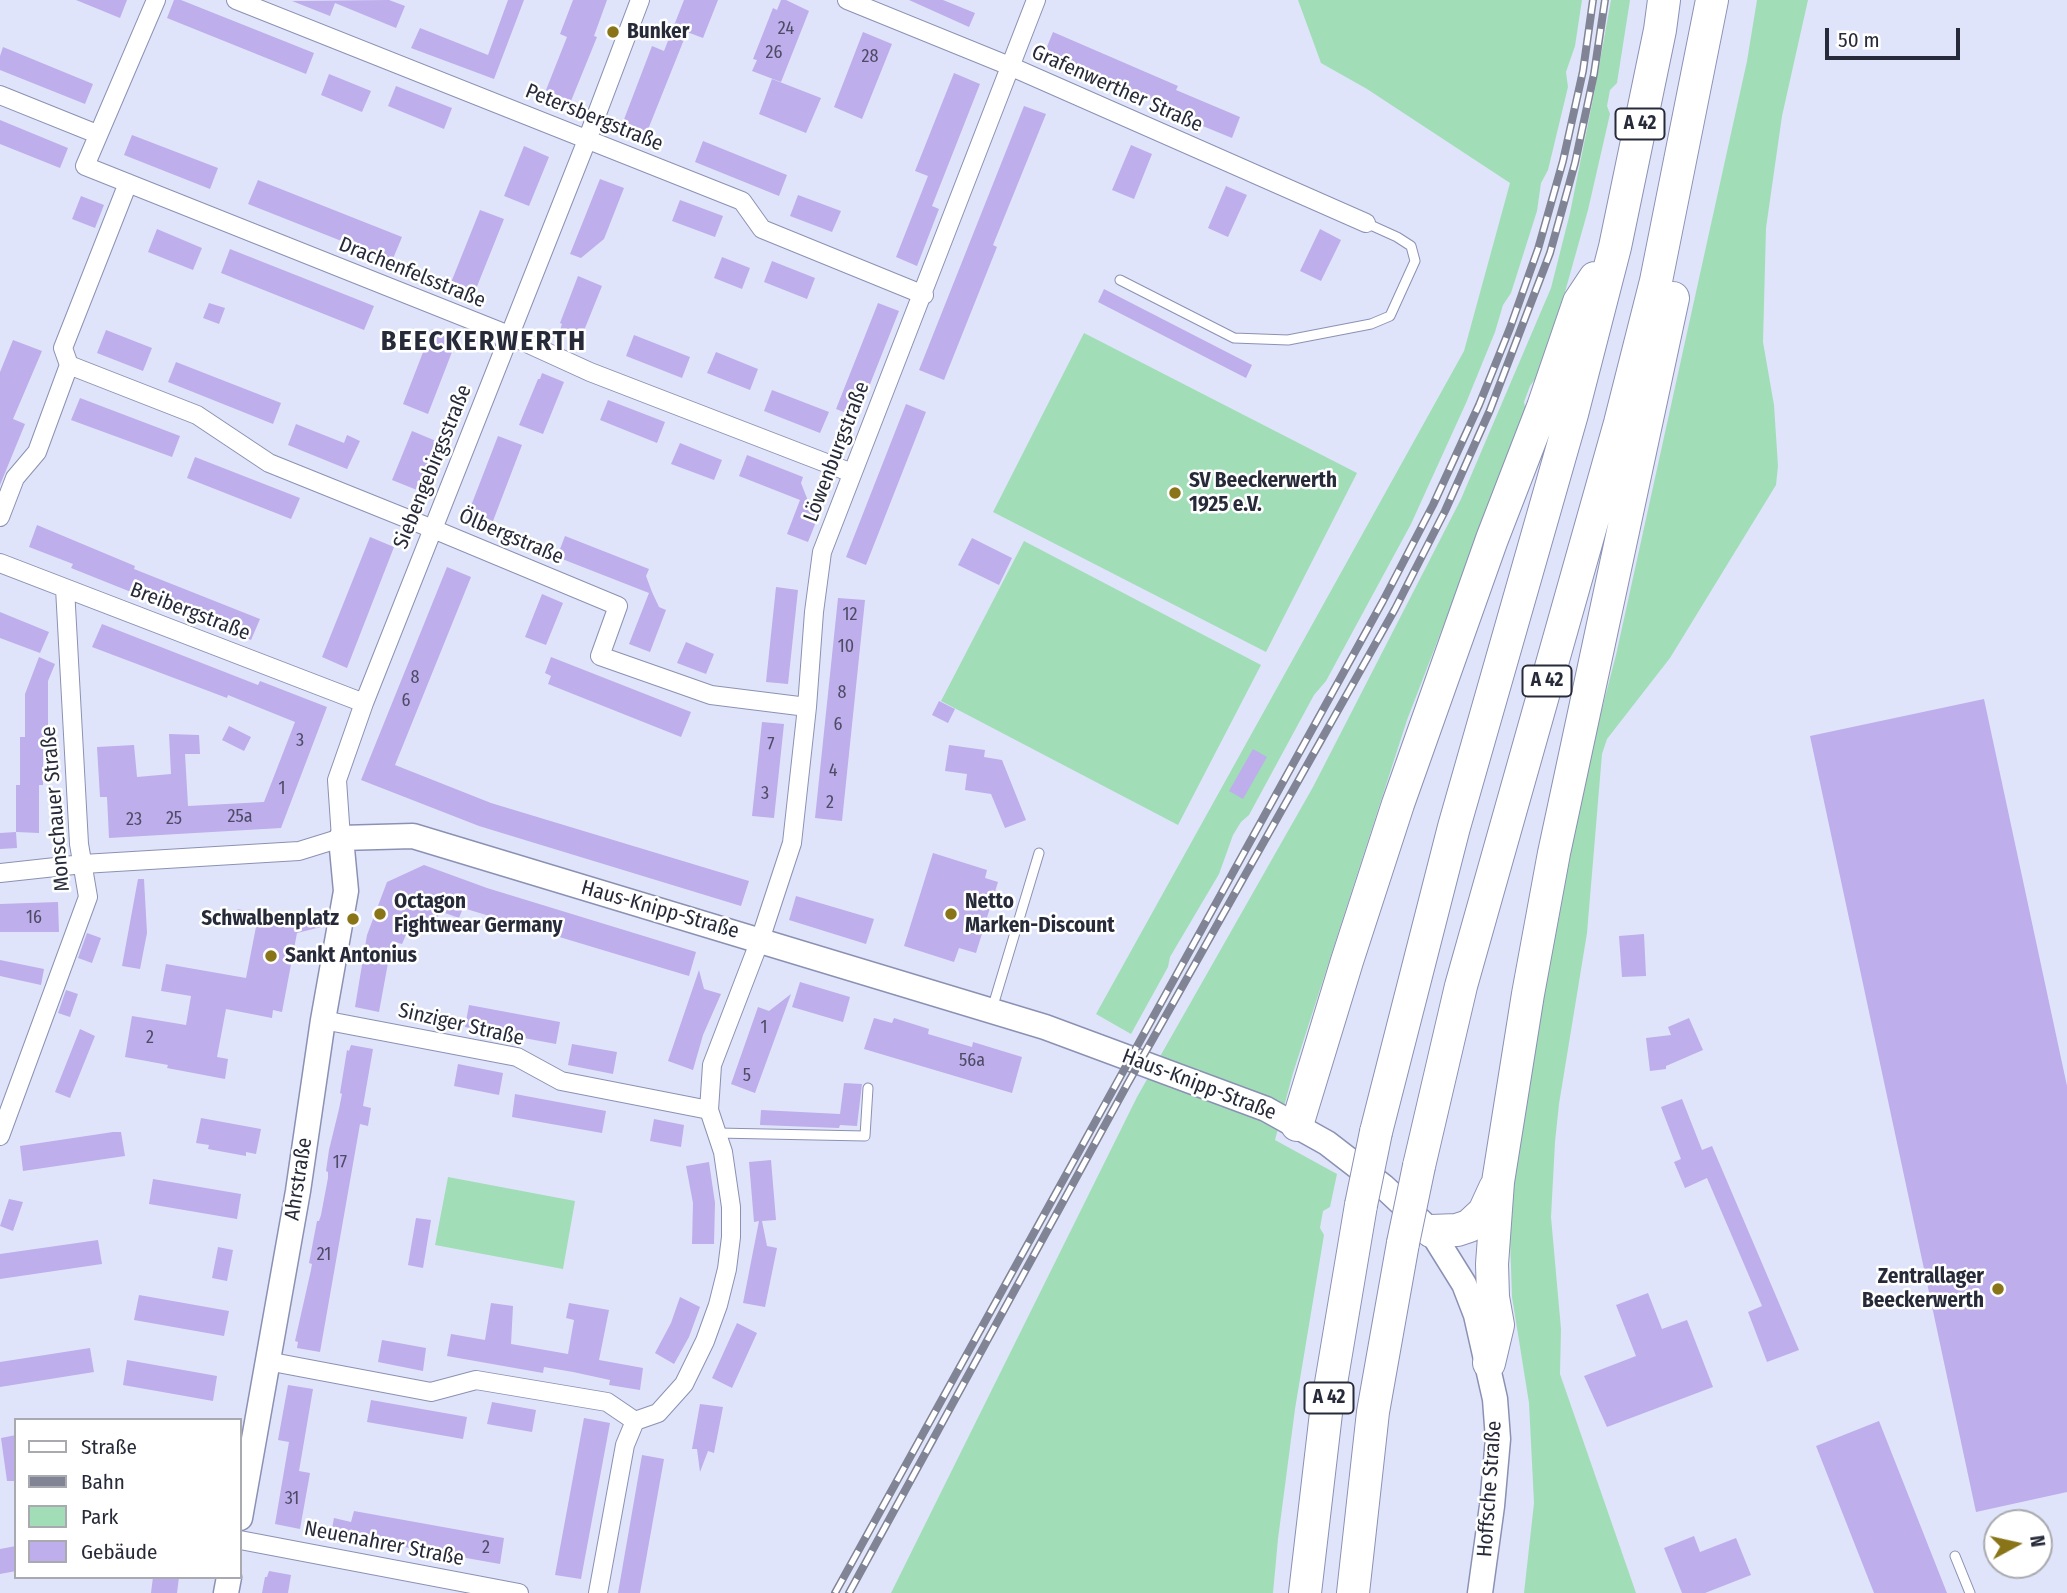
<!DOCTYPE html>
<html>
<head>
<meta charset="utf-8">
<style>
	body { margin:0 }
	#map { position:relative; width:2067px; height:1593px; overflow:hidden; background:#dfe4fa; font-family:"Fira Sans Condensed",sans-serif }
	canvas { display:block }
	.legend { position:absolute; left:14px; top:1418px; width:228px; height:161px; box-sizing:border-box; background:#fff; border:2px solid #a9aaaf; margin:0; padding:9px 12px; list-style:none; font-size:21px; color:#272a38 }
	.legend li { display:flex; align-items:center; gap:14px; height:35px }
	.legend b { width:35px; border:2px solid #a9aaaf }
	.north { position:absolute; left:1983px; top:1509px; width:70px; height:70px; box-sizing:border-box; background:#fff; border:2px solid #a9aaaf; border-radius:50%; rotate:82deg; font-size:19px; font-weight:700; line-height:28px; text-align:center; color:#272a38 }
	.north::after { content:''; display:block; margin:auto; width:24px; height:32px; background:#897518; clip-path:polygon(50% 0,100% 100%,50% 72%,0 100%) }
	.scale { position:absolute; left:1825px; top:28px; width:135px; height:32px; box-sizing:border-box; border:4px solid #272a38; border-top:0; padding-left:9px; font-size:21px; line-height:24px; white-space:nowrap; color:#272a38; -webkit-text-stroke:5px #fff; paint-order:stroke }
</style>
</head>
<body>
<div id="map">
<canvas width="2067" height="1593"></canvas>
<ul class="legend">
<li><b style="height:9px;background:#fff"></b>Straße</li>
<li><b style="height:9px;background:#808495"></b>Bahn</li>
<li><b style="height:19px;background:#a1deb7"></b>Park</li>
<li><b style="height:19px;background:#beaeeb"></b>Gebäude</li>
</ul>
<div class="north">N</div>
<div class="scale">50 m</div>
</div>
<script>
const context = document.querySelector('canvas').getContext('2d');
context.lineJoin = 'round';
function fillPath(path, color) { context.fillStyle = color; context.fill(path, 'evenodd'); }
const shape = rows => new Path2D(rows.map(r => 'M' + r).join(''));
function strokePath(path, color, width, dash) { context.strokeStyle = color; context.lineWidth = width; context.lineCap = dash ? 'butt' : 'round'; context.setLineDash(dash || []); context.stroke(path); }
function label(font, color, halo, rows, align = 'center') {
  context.font = font + ' "Fira Sans Condensed",sans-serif'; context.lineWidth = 5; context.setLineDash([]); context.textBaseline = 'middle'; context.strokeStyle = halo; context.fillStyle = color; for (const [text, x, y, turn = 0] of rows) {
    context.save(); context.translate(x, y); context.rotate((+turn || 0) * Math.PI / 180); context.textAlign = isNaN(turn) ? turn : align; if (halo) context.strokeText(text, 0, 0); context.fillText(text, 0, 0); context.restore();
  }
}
fillPath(shape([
	[1298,0,1582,0,1575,46,1566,72,1568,87,1548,170,1541,183,1537,211,1511,293,1503,305,1495,332,1466,403,1411,524,1326,681,1314,695,1249,815,1241,822,1233,835,1219,874,1170,957,1168,967,1131,1034,1096,1014,1464,351,1510,183,1367,89,1321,63],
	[1611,0,1630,0,1617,83,1610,90,1607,106,1610,114,1588,210,1565,292,1538,375,1530,386,1524,402,1526,411,1407,720,1293,1073,1275,1140,1337,1174,1330,1207,1323,1211,1320,1228,1324,1235,1295,1409,1278,1539,1273,1593,891,1593,1137,1097,1313,787,1461,499,1551,288,1570,213,1595,89],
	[1757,0,1808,0,1782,116,1766,228,1763,342,1774,405,1778,466,1776,485,1670,658,1607,739,1602,754,1587,933,1559,1104,1555,1142,1551,1217,1561,1329,1560,1374,1636,1593,1524,1593,1534,1503,1529,1403,1512,1297,1509,1209,1516,1158,1557,920,1590,755,1616,655,1681,360,1747,61],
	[1084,333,1357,473,1266,652,993,512],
	[1024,541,1261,665,1178,825,941,701],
	[448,1177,575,1201,563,1269,435,1245]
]), '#a1deb7');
fillPath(shape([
	[76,0,127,0,120,18],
	[174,0,181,0,314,53,306,74,167,18],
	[389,0,405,6,396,28,335,3,330,16,292,1],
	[508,0,524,0,494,79,411,48,420,28,488,55],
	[573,0,607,0,594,36,597,37,571,101,546,90,567,37,560,34],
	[684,0,718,0,703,38,687,32,647,132,623,122,652,46,664,51],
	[781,0,786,0,809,11,781,82,752,71,757,60,753,59,773,8,777,10],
	[909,0,943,0,975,13,969,27],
	[863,32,892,44,862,119,834,107],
	[1053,32,1178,86,1176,90,1240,117,1232,138,1188,120,1190,115,1044,54],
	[3,47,93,84,85,104,0,70,0,56],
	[954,73,980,84,932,206,939,209,917,266,896,257,928,176,915,171],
	[329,74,371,91,362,112,321,95],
	[772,79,821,98,806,133,759,114],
	[396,86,452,108,444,129,388,106],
	[1024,106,1046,114,993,245,997,247,944,380,919,370],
	[0,120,68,148,60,168,0,144],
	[132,135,218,168,210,189,124,155],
	[703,141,787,175,779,196,695,162],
	[1131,145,1152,154,1134,199,1112,190],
	[524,146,549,157,529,206,504,196],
	[600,179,624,188,604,239,581,258,570,254],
	[258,180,402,237,392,261,248,204],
	[1226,186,1247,195,1228,237,1208,228],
	[798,195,841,211,832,232,790,216],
	[81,196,104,205,95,228,72,219],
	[680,200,723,216,715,237,672,221],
	[480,210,504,219,474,294,450,285],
	[157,229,202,248,193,270,148,252],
	[1320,229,1341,240,1321,281,1300,271],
	[230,249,374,306,364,330,221,273],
	[722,257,750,268,742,289,714,278],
	[772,261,815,278,807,299,764,282],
	[578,276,602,286,581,338,560,330,562,324,560,323],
	[1104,289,1252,365,1246,378,1098,302],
	[209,303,225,308,219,324,203,318],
	[878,303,899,311,857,417,836,409],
	[432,329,457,339,428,414,403,404],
	[106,330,152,348,143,371,97,353],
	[634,335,690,357,682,378,626,356],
	[13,340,42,351,13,419,25,424,0,485,0,372],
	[716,352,758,369,750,390,707,373],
	[176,362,281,403,273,424,168,382],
	[542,373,564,382,543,434,519,425,538,379,540,379],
	[772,390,829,412,820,433,764,411],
	[80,398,180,436,172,457,71,420],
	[608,400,665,422,657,443,600,420],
	[906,404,926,412,866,565,846,557],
	[296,424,344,443,347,435,360,441,347,469,288,445],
	[412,431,436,441,417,490,392,480],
	[498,436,522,445,493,521,469,511],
	[680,443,722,460,714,480,671,464],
	[747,455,803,477,801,483,812,511,819,514,808,542,787,534,800,500,739,476],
	[195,457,300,498,291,519,187,478],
	[37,525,135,566,134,569,260,619,251,640,71,568,73,564,29,547],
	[565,536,649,569,646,576,652,592,659,607,666,610,650,652,629,644,649,593,557,557],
	[370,537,394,547,347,668,322,657],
	[972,538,1012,558,999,585,958,565],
	[447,567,471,577,395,765,491,803,749,881,741,906,479,826,361,780],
	[776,587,798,590,788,684,766,682],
	[542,594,563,603,546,645,525,637],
	[838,598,865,600,842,821,815,818],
	[0,612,49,632,40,653,0,638],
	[102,624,258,685,260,681,327,707,281,828,109,838,107,797,100,797,97,747,134,745,137,777,171,774,169,734,199,735,200,754,185,754,188,806,264,802,295,722,228,695,227,698,92,647],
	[686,642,714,654,706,674,677,663],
	[39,657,55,664,48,681,48,737,43,737,43,785,39,785,39,833,16,832,17,848,0,849,0,833,16,832,16,785,20,785,20,737,25,737,25,694],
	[551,657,691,712,681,737,548,684,551,676,545,673],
	[1984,699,2067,1086,2067,1492,1976,1512,1810,736],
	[939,701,955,709,948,723,932,715],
	[762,722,784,724,774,818,752,816],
	[229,726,251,737,244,751,222,740],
	[949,745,985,750,984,757,1002,760,1026,820,1005,828,991,794,965,790,967,774,945,771],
	[1253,749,1267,757,1243,799,1229,791],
	[933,853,987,870,985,878,998,882,976,953,959,948,954,962,904,946],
	[424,865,487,888,696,952,689,976,463,908,459,918,445,913,408,930,402,944,392,941,379,1012,355,1007,367,935,387,882],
	[138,879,144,879,147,933,140,969,122,966],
	[796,896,874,919,866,944,789,920],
	[58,902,59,932,0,932,0,904],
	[237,909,325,926,297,933,282,1012,273,1010,272,1018,226,1009,217,1057,228,1059,225,1079,167,1068,168,1065,125,1057,132,1016,186,1025,191,996,161,991,166,964,246,978,256,927],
	[87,933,101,938,92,963,78,958],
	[1644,934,1646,976,1622,977,1619,936],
	[0,960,44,969,41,985,0,976],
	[699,970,704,989,721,994,703,1035,693,1070,668,1061],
	[800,982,850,997,843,1022,792,1007],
	[66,990,78,994,70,1017,58,1013],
	[791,994,755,1093,731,1084,758,1007,769,1011],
	[469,1005,560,1022,556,1044,465,1027],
	[874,1018,892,1023,894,1018,929,1029,928,1034,972,1047,973,1042,1022,1057,1012,1093,864,1049],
	[1689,1018,1703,1050,1666,1066,1666,1069,1650,1071,1646,1038,1671,1035,1668,1027],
	[80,1029,95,1036,70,1098,55,1092],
	[572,1044,617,1052,613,1074,568,1065],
	[351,1045,373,1049,363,1106,371,1108,368,1126,360,1124,320,1352,297,1348,298,1342,295,1341,311,1270,312,1264,309,1263,317,1221,319,1221,321,1215,328,1178,328,1172,326,1171,329,1150,339,1109,342,1094,340,1093,347,1050,349,1051],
	[458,1064,503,1073,499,1095,454,1086],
	[844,1083,862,1084,857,1126,840,1125,839,1128,760,1125,761,1110,840,1114],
	[515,1094,606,1111,602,1133,512,1117],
	[1682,1099,1702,1150,1712,1146,1799,1350,1767,1362,1748,1312,1762,1306,1707,1178,1685,1188,1674,1162,1681,1159,1661,1107],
	[201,1118,261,1129,256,1154,246,1152,246,1156,208,1149,209,1145,196,1143],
	[654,1119,684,1125,681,1147,650,1141],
	[113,1132,121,1132,125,1156,23,1171,20,1146],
	[771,1160,776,1220,762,1221,767,1246,777,1248,765,1307,743,1303,759,1221,754,1222,749,1162],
	[709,1162,715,1203,714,1244,692,1244,693,1203,686,1166],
	[153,1179,241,1194,237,1219,149,1204],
	[9,1199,23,1202,13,1231,0,1226],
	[416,1218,431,1220,423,1268,408,1265],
	[98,1240,102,1264,0,1279,0,1254],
	[218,1247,233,1250,227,1281,212,1278],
	[1648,1293,1662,1329,1687,1320,1713,1387,1607,1427,1584,1376,1636,1356,1616,1305],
	[139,1295,229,1311,224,1336,134,1320],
	[680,1297,700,1307,689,1337,674,1364,655,1353,671,1323],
	[491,1303,513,1306,511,1344,568,1354,574,1320,566,1318,569,1303,609,1310,599,1360,643,1368,640,1390,609,1385,610,1380,573,1372,544,1367,543,1373,447,1356,451,1334,485,1340],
	[737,1323,757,1333,732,1388,712,1378],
	[382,1340,426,1348,423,1371,378,1362],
	[90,1348,94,1372,0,1387,0,1362],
	[127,1360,217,1376,213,1401,123,1385],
	[288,1385,313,1389,299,1471,310,1473,300,1529,275,1524,289,1442,278,1440],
	[371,1400,467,1417,463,1439,367,1422],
	[492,1402,536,1410,532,1432,487,1424],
	[700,1404,723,1407,714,1453,708,1451,700,1472,697,1449,692,1449],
	[584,1418,610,1423,581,1579,555,1575],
	[1879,1421,1947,1593,1874,1593,1816,1446],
	[16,1435,16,1481,7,1481,1,1438],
	[642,1455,664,1459,640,1593,618,1593],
	[354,1511,504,1538,500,1564,331,1534,334,1518,351,1522],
	[1694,1536,1700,1552,1736,1538,1751,1575,1705,1593,1682,1593,1664,1548],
	[16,1546,16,1571,0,1574,0,1549],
	[269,1571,291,1575,288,1593,262,1593,265,1577,267,1577],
	[153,1577,179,1577,177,1593,151,1593]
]), '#beaeeb');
const lane = shape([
	[1120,280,1234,338,1288,340,1371,324,1390,316,1415,261,1411,246,1397,237,1366,223],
	[992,1009,1039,853],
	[717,1133,865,1136,868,1088],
	[1955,1556,1970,1593]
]);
const street = shape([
	[156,0,85,166,509,335,590,372,852,473],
	[236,0,742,201,762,229,924,295],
	[847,0,1012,67,1366,223],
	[0,95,97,134],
	[69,365,197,415,269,463,433,529,618,606,600,656,711,695,807,707],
	[0,517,15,478,37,452,69,365,63,348,128,183],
	[0,563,364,703],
	[0,873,83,864,299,851,341,838,337,780,364,703,587,140,640,0],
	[323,1020,517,1057,561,1081,709,1110],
	[0,1136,88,897,79,844,65,588],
	[267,1361,431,1392,476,1380,607,1402,635,1421],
	[240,1540,519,1593],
	[598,1593,625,1445,635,1421,658,1413,684,1384,705,1341,718,1305,727,1269,731,1237,731,1207,723,1152,709,1110,712,1065,760,940,792,843,807,707,814,612,822,552,1036,0]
]);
const secondary = shape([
	[240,1518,298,1191,323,1020,346,891,341,838,413,836,1045,1027,1266,1109,1327,1143,1384,1187,1431,1231,1464,1284,1476,1315,1495,1399,1498,1439,1492,1506,1480,1593],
	[226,1593,229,1577]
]);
const highway = shape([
	[1297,1125,1347,961,1398,804,1492,539,1543,407,1579,302,1595,278],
	[1376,1132,1454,827,1572,414,1615,247,1660,30,1664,0],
	[1419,1166,1461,986,1620,423,1656,281,1712,0],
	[1431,1231,1457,1230,1469,1226,1484,1212,1495,1188],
	[1489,1363,1498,1325,1493,1297,1492,1264,1498,1182,1528,994,1554,853,1673,298],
	[1305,1593,1326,1413,1361,1205],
	[1353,1593,1373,1412,1403,1243]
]);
strokePath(lane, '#8b91b3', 11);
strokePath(street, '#8b91b3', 20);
strokePath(secondary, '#8b91b3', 27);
strokePath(highway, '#8b91b3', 34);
strokePath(lane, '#fff', 9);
strokePath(street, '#fff', 18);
strokePath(secondary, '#fff', 24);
strokePath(highway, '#fff', 32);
const rail = shape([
	[835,1593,1383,601,1433,505,1479,405,1510,328,1538,249,1563,161,1583,71,1593,0],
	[849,1593,1128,1083,1395,609,1445,511,1490,410,1550,253,1575,163,1594,74,1605,0]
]);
strokePath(rail, '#808495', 8);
strokePath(rail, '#fff', 5, [16]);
const highwayBridge = shape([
	[1361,1205,1376,1132],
	[1403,1243,1419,1166]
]);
strokePath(highwayBridge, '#8b91b3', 34, []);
strokePath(highwayBridge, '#fff', 32);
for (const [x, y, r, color] of [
	[613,32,7,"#897518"],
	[1175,493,7,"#897518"],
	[380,914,7,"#897518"],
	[951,914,7,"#897518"],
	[353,919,7,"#897518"],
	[271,956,7,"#897518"],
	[1998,1289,7,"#897518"]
]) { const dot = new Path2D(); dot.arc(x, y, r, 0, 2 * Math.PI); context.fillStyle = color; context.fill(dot); strokePath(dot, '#fff', 2.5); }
label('18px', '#4d4b65', null, [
	["24",786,29],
	["26",774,53],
	["28",870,57],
	["12",850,615],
	["10",846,647],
	["8",415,678],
	["8",842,693],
	["6",406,701],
	["6",838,725],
	["3",300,741],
	["7",771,745],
	["4",833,771],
	["1",282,789],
	["3",765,794],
	["2",830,803],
	["25a",240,817],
	["25",174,819],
	["23",134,820],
	["16",34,918],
	["1",764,1028],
	["2",150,1038],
	["56a",972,1061],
	["5",747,1076],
	["17",340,1163],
	["21",324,1255],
	["31",292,1499],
	["2",486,1548]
]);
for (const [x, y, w] of [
	[1640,124,49],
	[1547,681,49],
	[1329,1398,49]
]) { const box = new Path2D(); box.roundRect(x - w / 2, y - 15.5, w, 31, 5); context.fillStyle = '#fff'; context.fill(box); strokePath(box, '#272a38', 2); }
label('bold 19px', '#272a38', null, [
	["A 42",1640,124],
	["A 42",1547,681],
	["A 42",1329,1398]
]);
label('bold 21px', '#272a38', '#fff', [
	["Bunker",627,32],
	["SV Beeckerwerth",1189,481],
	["1925 e.V.",1189,505],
	["Octagon",394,902],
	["Fightwear Germany",394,926],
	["Netto",965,902],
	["Marken-Discount",965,926],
	["Schwalbenplatz",339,919,"right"],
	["Sankt Antonius",285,956],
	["Zentrallager",1984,1277,"right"],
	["Beeckerwerth",1984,1301,"right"]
], 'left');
label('21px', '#272a38', '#fff', [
	["Grafenwerther Straße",1117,89,24],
	["Petersbergstraße",594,118,22],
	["Drachenfelsstraße",412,273,22],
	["Löwenburgstraße",837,452,-69],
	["Siebengebirgsstraße",433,467,-68],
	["Ölbergstraße",511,537,23],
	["Breibergstraße",190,612,21],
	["Monschauer Straße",56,809,-95],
	["Haus-Knipp-Straße",660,910,16],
	["Sinziger Straße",461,1025,13],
	["Haus-Knipp-Straße",1199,1085,21],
	["Ahrstraße",299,1179,-81],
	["Hoffsche Straße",1490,1489,-86],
	["Neuenahrer Straße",384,1544,11]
]);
context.letterSpacing = '2px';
label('bold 28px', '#272a38', '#fff', [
	["BEECKERWERTH",484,342]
]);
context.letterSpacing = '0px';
</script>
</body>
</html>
